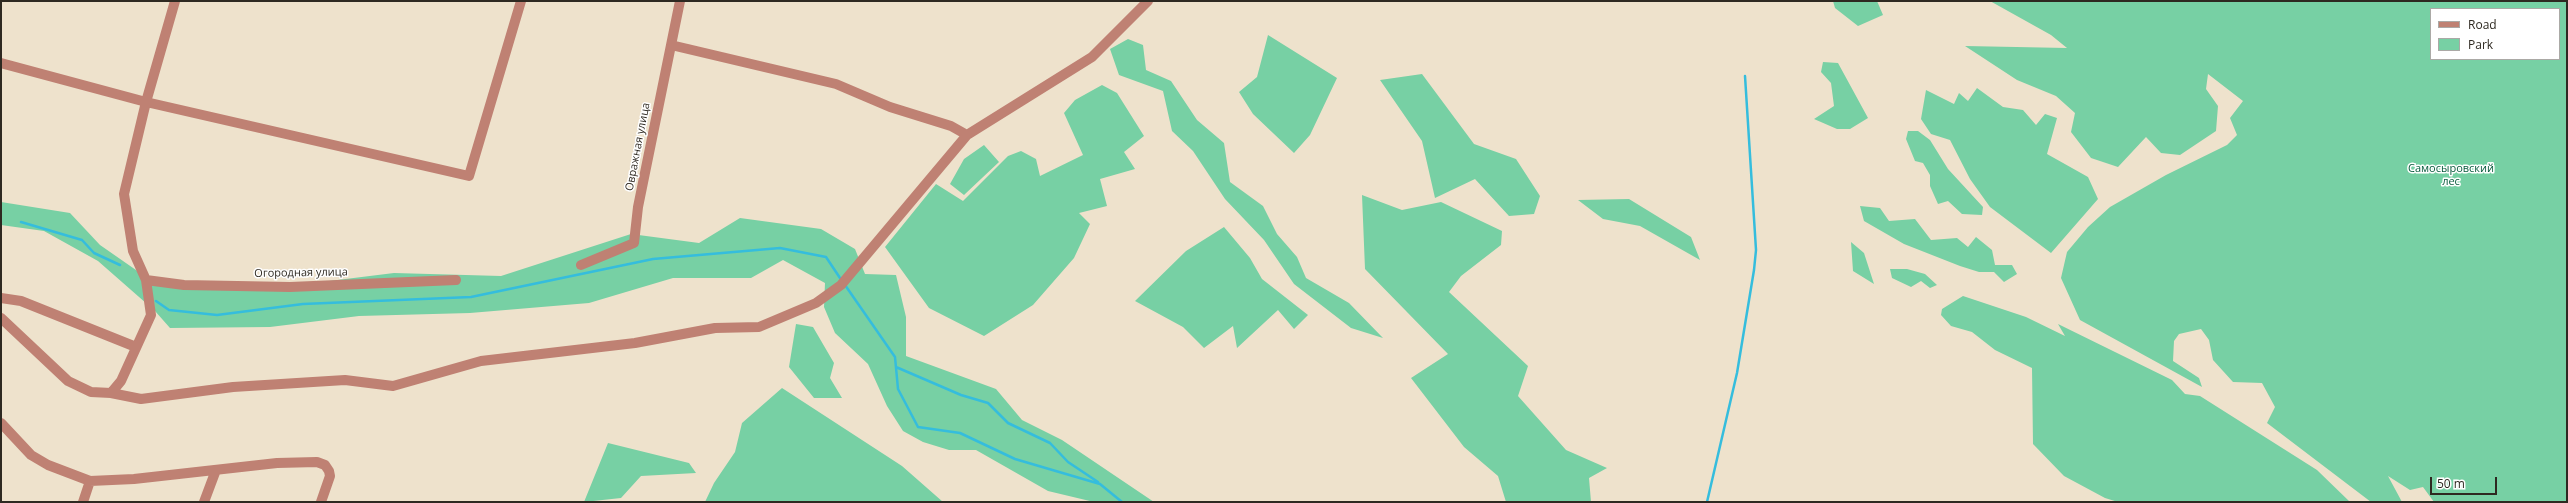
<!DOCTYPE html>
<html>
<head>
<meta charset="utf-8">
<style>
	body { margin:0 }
	#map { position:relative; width:2568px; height:503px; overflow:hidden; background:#eee2cc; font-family:"Open Sans",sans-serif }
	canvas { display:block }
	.frame { position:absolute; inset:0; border:2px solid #2e2921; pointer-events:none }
	.legend { position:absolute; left:2430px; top:8px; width:130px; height:52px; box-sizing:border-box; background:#fff; border:1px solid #aba9a6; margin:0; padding:5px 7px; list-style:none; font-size:12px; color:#2e2921 }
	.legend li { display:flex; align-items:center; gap:8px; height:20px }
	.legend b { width:20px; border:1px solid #aba9a6 }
	.scale { position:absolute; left:2430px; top:477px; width:67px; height:18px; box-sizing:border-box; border:2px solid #2e2921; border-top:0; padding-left:5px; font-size:12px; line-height:14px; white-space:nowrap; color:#2e2921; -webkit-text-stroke:3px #fff; paint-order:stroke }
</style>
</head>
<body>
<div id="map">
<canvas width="2568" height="503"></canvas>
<div class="frame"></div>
<ul class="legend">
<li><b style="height:5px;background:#bf8173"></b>Road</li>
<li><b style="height:11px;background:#77d0a4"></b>Park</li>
</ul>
<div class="scale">50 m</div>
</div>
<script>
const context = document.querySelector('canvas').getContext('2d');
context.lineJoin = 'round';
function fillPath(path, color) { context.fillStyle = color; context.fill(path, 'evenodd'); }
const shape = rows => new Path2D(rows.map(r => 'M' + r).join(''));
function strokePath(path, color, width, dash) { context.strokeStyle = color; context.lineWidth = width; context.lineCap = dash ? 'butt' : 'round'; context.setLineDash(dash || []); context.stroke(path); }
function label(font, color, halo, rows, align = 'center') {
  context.font = font + ' "Open Sans",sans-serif'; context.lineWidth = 3; context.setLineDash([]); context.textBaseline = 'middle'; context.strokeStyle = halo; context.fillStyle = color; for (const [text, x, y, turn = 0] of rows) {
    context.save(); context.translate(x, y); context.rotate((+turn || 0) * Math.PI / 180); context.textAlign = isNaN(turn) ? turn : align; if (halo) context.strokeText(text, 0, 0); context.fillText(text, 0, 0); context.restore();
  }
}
fillPath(shape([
	[1833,1,1877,1,1883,15,1858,26,1835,8],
	[1990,1,2567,1,2567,502,2434,502,2423,487,2410,490,2388,476,2402,502,2371,502,2267,423,2275,407,2262,383,2233,382,2213,360,2209,340,2201,329,2179,334,2174,341,2173,361,2199,378,2202,387,2080,320,2061,278,2067,252,2088,227,2110,207,2166,175,2227,145,2237,135,2230,118,2243,101,2208,74,2206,89,2218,106,2216,131,2180,155,2161,153,2146,137,2118,167,2091,158,2071,132,2075,113,2056,96,2017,80,1965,46,2067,48,2051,35],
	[2431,9,2559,9,2559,59,2431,59],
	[1268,35,1337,78,1310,135,1294,153,1253,114,1239,92,1257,77],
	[1128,39,1143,45,1146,70,1171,81,1197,120,1224,143,1230,182,1263,206,1277,234,1297,257,1306,278,1349,303,1383,338,1351,328,1294,284,1264,240,1225,199,1193,151,1172,131,1163,91,1119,75,1110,49],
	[1823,62,1838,63,1868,118,1850,129,1837,129,1814,119,1834,106,1831,83,1821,72],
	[1422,74,1474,144,1516,159,1540,196,1534,214,1509,216,1475,179,1435,198,1422,141,1380,80],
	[1102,85,1117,93,1144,136,1124,152,1135,169,1100,179,1107,206,1079,213,1090,224,1074,258,1033,305,984,336,929,308,885,247,936,184,963,201,1008,156,1021,151,1036,159,1040,176,1083,155,1064,113,1075,100],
	[1977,88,2003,107,2023,110,2036,125,2045,114,2057,118,2047,154,2088,177,2098,199,2051,253,1990,207,1970,179,1950,140,1931,134,1921,119,1926,90,1954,104,1959,93,1968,101],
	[1908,131,1918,131,1930,140,1948,169,1983,207,1982,215,1962,214,1948,201,1938,204,1930,186,1930,175,1923,163,1915,161,1906,139],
	[984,145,999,162,964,195,950,184,964,159],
	[1362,195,1402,210,1441,202,1502,231,1501,245,1461,276,1449,292,1528,366,1518,396,1566,450,1607,468,1589,478,1591,502,1506,502,1498,476,1464,447,1411,378,1448,354,1365,269],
	[1629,199,1691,237,1700,260,1640,226,1603,219,1578,200],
	[1,202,70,213,100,245,159,286,297,285,394,273,501,276,631,234,699,243,740,218,821,229,855,249,865,274,896,275,906,317,906,356,996,389,1022,420,1062,440,1154,502,1094,502,1048,491,976,450,949,450,923,442,903,431,887,406,868,364,835,333,824,307,825,283,783,260,751,278,673,278,589,303,470,313,359,316,270,327,170,328,155,311,98,261,44,231,1,225],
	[1860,206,1880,208,1889,221,1915,219,1931,240,1957,238,1968,247,1976,237,1992,250,1995,265,2012,265,2017,274,2004,282,1994,272,1979,272,1960,266,1904,244,1864,221],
	[1224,227,1250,258,1262,279,1308,315,1294,329,1278,310,1237,348,1233,326,1204,348,1183,327,1135,301,1186,251],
	[1851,242,1864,253,1874,284,1853,271],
	[1890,269,1907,269,1925,274,1937,285,1930,288,1921,281,1911,287,1892,278],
	[1963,296,2026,317,2065,336,2058,324,2172,380,2185,394,2200,396,2317,470,2350,502,2118,502,2105,498,2064,476,2033,444,2032,368,1995,350,1972,332,1951,326,1941,315,1942,309],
	[796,324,813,327,834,363,830,378,842,398,814,398,789,367],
	[782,388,902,466,943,502,705,502,714,483,735,452,742,423],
	[608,443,689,463,696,473,641,476,621,498,584,502]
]), '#77d0a4');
strokePath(shape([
	[21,222,82,240,94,253,120,265],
	[845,285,895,357,898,389,918,427,960,433,1015,459,1100,484,1122,502],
	[156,301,169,310,217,315,303,304,471,297,653,259,780,248,826,257,842,281],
	[896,367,961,395,988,403,1008,423,1050,443,1068,462,1098,482],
	[1707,502,1737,373,1754,270,1756,250,1745,76]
]), '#35bddd', 2.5);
strokePath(shape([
	[671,45,836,84,890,107,951,126,967,135],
	[1,63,146,102,469,176,521,1],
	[581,265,634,243,638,207,680,1],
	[146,280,184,285,290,287,456,280],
	[1,298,21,301,136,347],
	[1,318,68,381,91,392,111,393,141,399,233,387,345,380,393,386,481,361,635,343,715,328,759,327,816,303,841,285,967,135,1092,57,1148,1],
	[111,393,121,381,151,315,146,280,133,251,124,194,146,102,175,1],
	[1,423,31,455,48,465,90,481,83,502],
	[90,481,134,479,277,463,317,462,325,465,329,471,330,476,321,502],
	[204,502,216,470]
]), '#bf8173', 10);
label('11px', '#2e2921', '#fff', [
	["Овражная улица",638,147,-79],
	["Огородная улица",301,273,-1]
]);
label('11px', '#075b3c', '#fff', [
	["Самосыровский",2451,169],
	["лес",2451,182]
]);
</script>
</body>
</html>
